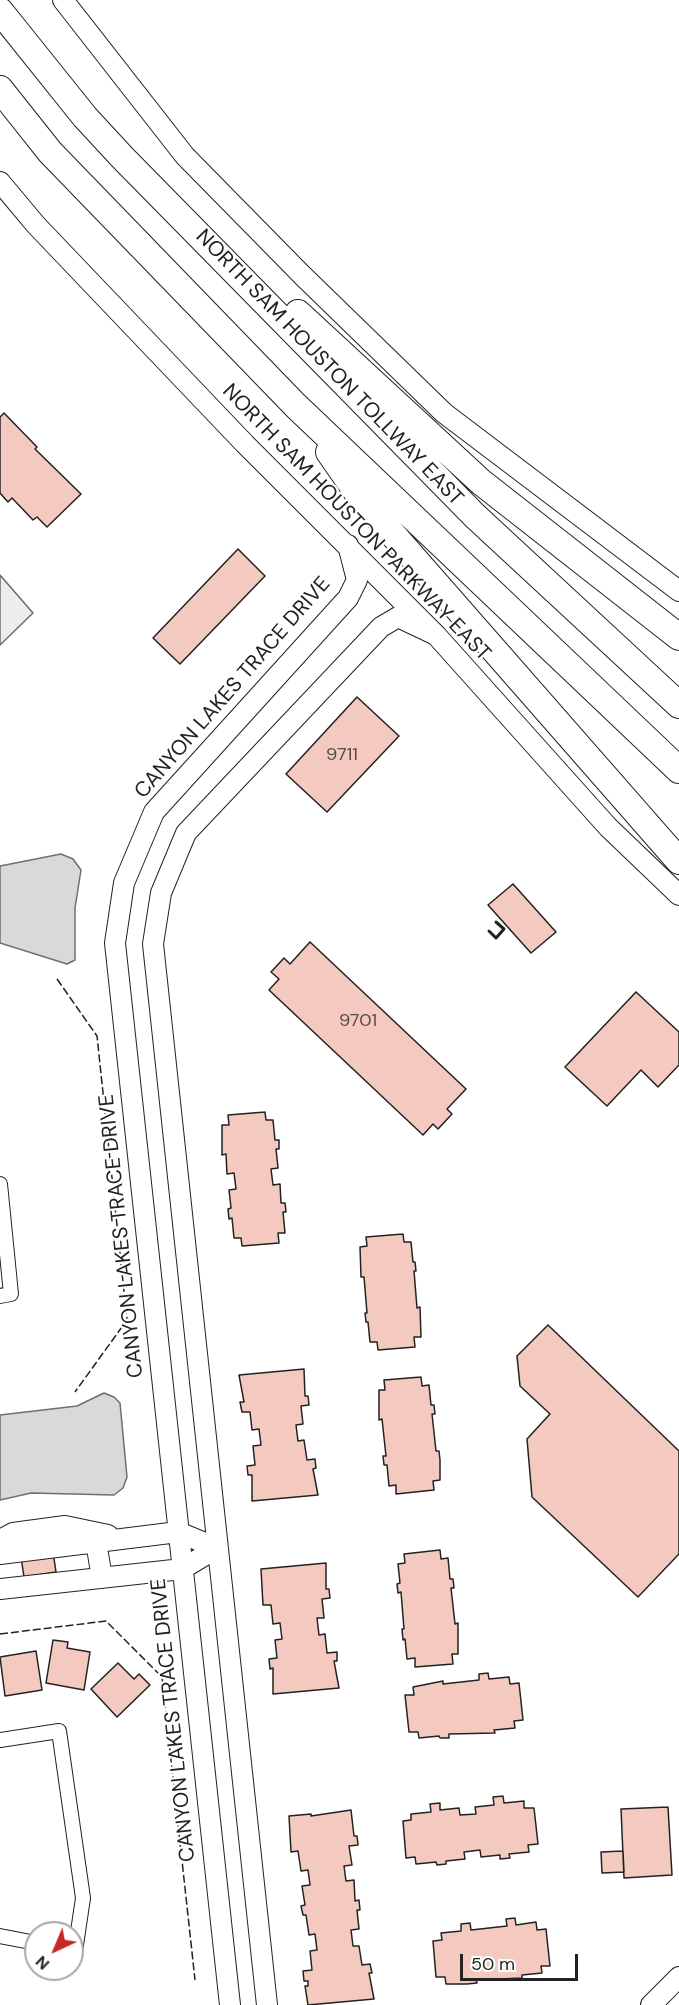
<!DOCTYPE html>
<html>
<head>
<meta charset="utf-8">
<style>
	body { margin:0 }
	#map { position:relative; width:679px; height:2005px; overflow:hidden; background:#fff; font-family:"DM Sans",sans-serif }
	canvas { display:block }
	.north { position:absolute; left:24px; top:1921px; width:60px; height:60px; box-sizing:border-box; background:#fff; border:2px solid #a7a7a7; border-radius:50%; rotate:224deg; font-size:16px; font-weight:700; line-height:24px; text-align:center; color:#222 }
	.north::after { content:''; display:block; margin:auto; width:21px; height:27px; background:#c62828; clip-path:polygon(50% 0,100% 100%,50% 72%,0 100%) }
	.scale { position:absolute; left:460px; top:1954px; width:118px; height:27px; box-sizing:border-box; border:3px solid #222; border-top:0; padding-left:8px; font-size:18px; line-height:21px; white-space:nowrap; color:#222; -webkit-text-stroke:4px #fff; paint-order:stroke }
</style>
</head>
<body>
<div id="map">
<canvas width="679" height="2005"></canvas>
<div class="north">N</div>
<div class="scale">50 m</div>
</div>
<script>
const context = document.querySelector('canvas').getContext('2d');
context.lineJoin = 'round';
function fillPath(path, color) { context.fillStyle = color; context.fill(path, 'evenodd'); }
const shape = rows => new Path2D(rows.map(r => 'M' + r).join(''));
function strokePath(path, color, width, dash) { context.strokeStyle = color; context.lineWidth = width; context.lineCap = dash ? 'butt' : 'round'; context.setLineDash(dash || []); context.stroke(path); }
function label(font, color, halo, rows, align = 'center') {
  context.font = font + ' "DM Sans",sans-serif'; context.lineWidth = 4.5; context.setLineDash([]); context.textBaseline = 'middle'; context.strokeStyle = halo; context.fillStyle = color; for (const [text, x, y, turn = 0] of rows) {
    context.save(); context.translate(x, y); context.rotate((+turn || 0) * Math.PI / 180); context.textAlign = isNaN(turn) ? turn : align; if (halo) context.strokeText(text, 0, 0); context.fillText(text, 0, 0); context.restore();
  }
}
const parking = shape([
	[0,575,33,613,0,645,0,575]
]);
fillPath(parking, '#ededed');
strokePath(parking, '#6f6f6f', 1.5);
const water = shape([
	[61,854,73,859,81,870,75,908,75,960,67,964,0,943,0,866,61,854],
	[104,1393,114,1397,120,1403,127,1477,123,1488,114,1495,31,1493,0,1500,0,1415,77,1406,104,1393]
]);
fillPath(water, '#d9d9d9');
strokePath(water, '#6f6f6f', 1.5);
const building = shape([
	[4,413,37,447,35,449,81,494,47,527,37,517,33,520,12,498,8,502,0,493,0,417,4,413],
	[238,549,265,576,180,664,153,638,238,549],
	[357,697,399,736,327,812,286,774,357,697],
	[513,884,556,932,531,953,488,905,513,884],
	[310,942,466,1089,447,1109,452,1114,438,1129,433,1124,423,1135,269,990,279,979,271,972,284,958,290,964,310,942],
	[636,992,679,1032,679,1065,658,1087,641,1070,607,1106,565,1067,636,992],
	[265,1112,266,1120,273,1120,275,1140,279,1140,279,1149,276,1149,278,1168,271,1169,273,1185,280,1184,281,1203,285,1203,286,1212,283,1212,285,1233,278,1233,279,1243,242,1246,241,1238,234,1238,232,1218,229,1219,228,1209,231,1208,229,1190,236,1189,234,1173,227,1174,226,1154,222,1155,222,1125,229,1125,228,1115,265,1112],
	[403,1234,404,1242,411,1242,413,1262,415,1262,416,1271,414,1271,417,1308,420,1307,421,1337,414,1337,415,1347,378,1350,377,1342,370,1342,368,1322,366,1322,365,1313,367,1313,364,1277,361,1277,360,1247,367,1246,366,1237,403,1234],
	[548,1325,679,1451,679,1554,638,1597,532,1497,527,1439,550,1414,520,1386,517,1356,548,1325],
	[304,1369,305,1396,308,1396,309,1405,301,1406,303,1424,296,1425,298,1441,304,1440,307,1460,315,1459,316,1468,313,1469,318,1495,252,1501,252,1475,248,1475,247,1466,255,1465,253,1446,261,1445,259,1429,252,1430,250,1412,242,1412,240,1402,244,1402,239,1375,304,1369],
	[421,1377,422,1386,429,1385,431,1405,434,1405,435,1414,432,1414,436,1451,439,1451,440,1460,440,1480,433,1481,434,1490,396,1494,396,1485,389,1486,387,1465,384,1465,383,1456,386,1456,382,1419,379,1420,379,1390,385,1390,384,1380,421,1377],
	[440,1550,441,1559,448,1558,450,1579,453,1579,454,1588,451,1588,455,1624,458,1623,458,1654,452,1654,453,1664,415,1667,415,1658,407,1659,405,1639,403,1640,402,1629,404,1629,401,1592,398,1593,397,1584,400,1583,398,1564,405,1563,404,1554,440,1550],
	[53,1552,56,1572,24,1577,21,1557,53,1552],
	[326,1563,326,1589,329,1589,330,1598,322,1599,324,1618,317,1618,319,1635,325,1634,327,1653,337,1652,337,1661,334,1661,339,1688,273,1694,273,1668,270,1669,269,1659,277,1658,275,1640,282,1639,280,1623,273,1624,271,1605,263,1605,261,1569,326,1563],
	[53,1640,68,1642,67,1648,90,1652,84,1690,46,1683,53,1640],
	[36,1651,42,1690,5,1696,0,1657,36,1651],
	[118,1663,134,1679,139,1674,150,1685,117,1717,91,1689,118,1663],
	[488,1673,489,1679,509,1677,510,1684,519,1683,523,1720,514,1721,515,1728,494,1730,495,1733,449,1734,449,1738,440,1738,439,1736,419,1738,418,1732,409,1732,405,1695,414,1695,413,1687,443,1681,443,1684,479,1680,479,1674,488,1673],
	[503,1796,504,1803,524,1801,524,1808,534,1808,538,1844,528,1845,529,1852,509,1854,510,1858,500,1859,500,1855,481,1857,480,1850,464,1852,465,1859,446,1861,446,1864,437,1865,436,1862,416,1864,415,1857,406,1858,403,1821,411,1820,411,1814,431,1812,430,1804,440,1803,440,1810,459,1808,460,1815,476,1814,475,1807,494,1805,493,1797,503,1796],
	[668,1807,672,1875,624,1878,621,1809,668,1807],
	[351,1810,354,1836,357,1836,358,1845,349,1846,352,1865,344,1866,346,1881,354,1880,355,1901,359,1900,360,1910,357,1910,359,1929,351,1930,353,1946,359,1946,362,1965,370,1964,372,1973,369,1973,374,1999,308,2005,305,1986,308,1986,308,1981,304,1981,303,1971,312,1970,310,1951,317,1950,315,1934,309,1935,306,1915,303,1915,301,1906,305,1905,302,1886,310,1885,308,1870,301,1871,298,1851,291,1852,289,1816,311,1814,311,1816,351,1810],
	[623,1851,624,1872,602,1873,601,1852,623,1851],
	[515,1918,516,1925,536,1922,537,1930,546,1929,550,1966,541,1966,542,1973,522,1975,522,1978,476,1980,477,1983,467,1984,446,1984,445,1977,436,1977,433,1941,442,1940,441,1933,461,1931,461,1924,470,1923,471,1930,507,1926,506,1919,515,1918]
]);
fillPath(building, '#f3c9c0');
strokePath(building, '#222', 1.5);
const street = shape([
	[0,1184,11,1294,0,1296],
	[0,1740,59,1731,83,1898,76,1945,72,1945],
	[0,1936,36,1943]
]);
const secondary = shape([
	[63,0,185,156,302,275,444,413,679,591],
	[0,182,36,225,245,444,436,635,608,827,679,895],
	[0,1540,13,1533,65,1526,108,1535],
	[96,1542,102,1578],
	[0,1554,178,1532,217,1548],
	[0,1589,182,1569,217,1548],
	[230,2005,115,943,124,883,154,812,348,598,357,580,348,545],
	[267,2005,153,944,161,893,186,833,381,627,398,617,436,635],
	[651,2005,679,1977]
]);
const highway = shape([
	[0,11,85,117,122,157,475,516,679,705],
	[0,89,50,152,296,406,679,770],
	[298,313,481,482,679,637],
	[329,452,361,498,679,861]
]);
strokePath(street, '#222', 16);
strokePath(secondary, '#222', 22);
strokePath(highway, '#222', 28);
strokePath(street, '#fff', 14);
strokePath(secondary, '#fff', 20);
strokePath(highway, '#fff', 26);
strokePath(shape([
	[57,979,97,1036,127,1320,75,1392],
	[0,1634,106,1621,162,1677,195,1980]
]), '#222', 1.5, [8, 3]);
strokePath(shape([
	[489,931,496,938,504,929,496,922]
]), '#222', 3);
label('18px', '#564c4a', null, [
	["9711",342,755],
	["9701",358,1021]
]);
label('21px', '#222', '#fff', [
	["NORTH SAM HOUSTON TOLLWAY EAST",329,368,46],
	["NORTH SAM HOUSTON PARKWAY EAST",356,523,46],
	["CANYON LAKES TRACE DRIVE",233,688,-49],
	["CANYON LAKES TRACE DRIVE",122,1236,-96],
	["CANYON LAKES TRACE DRIVE",174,1720,-96]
]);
</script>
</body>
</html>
